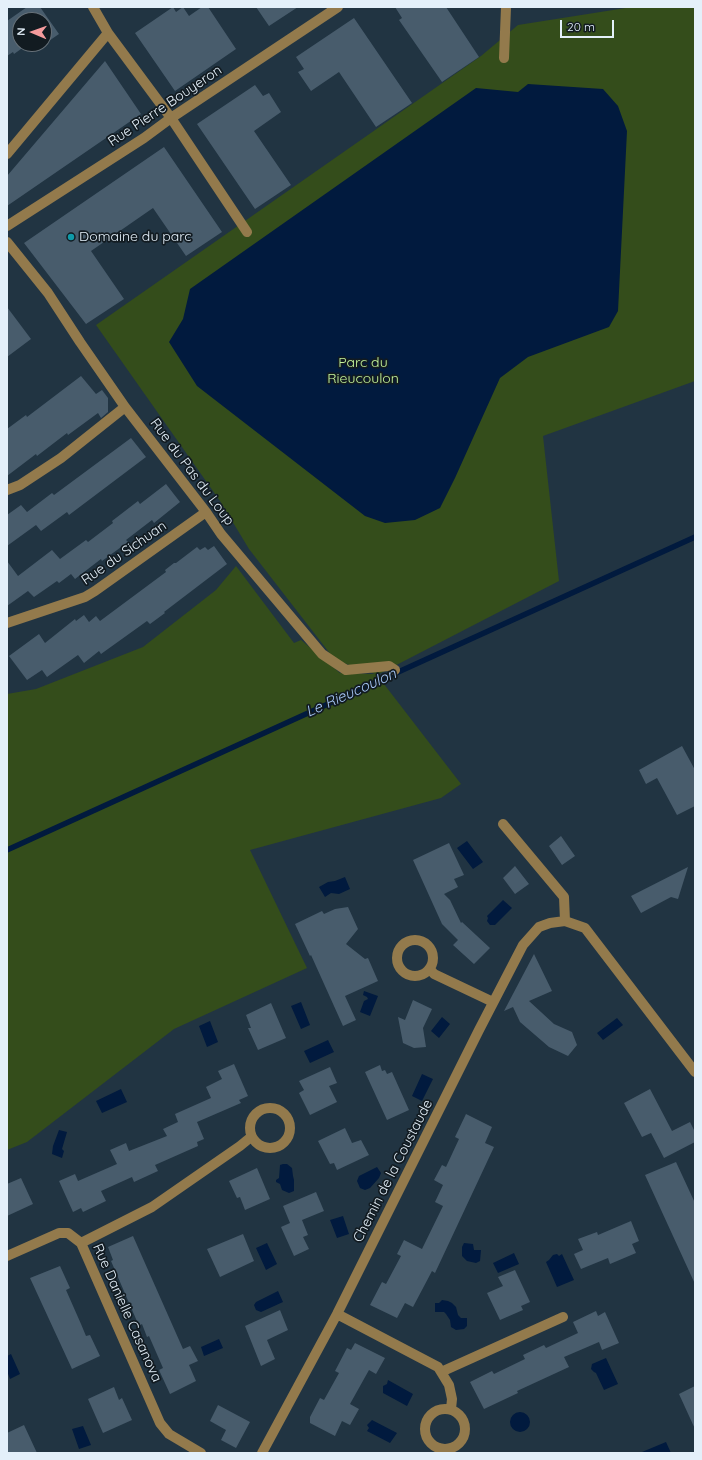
<!DOCTYPE html>
<html>
<head>
<meta charset="utf-8">
<style>
	body { margin:0 }
	#map { position:relative; width:702px; height:1460px; overflow:hidden; background:#213442; font-family:Quicksand,sans-serif }
	canvas { display:block }
	.frame { position:absolute; inset:0; border:8px solid #e4f0fa; pointer-events:none }
	.north { position:absolute; left:12px; top:12px; width:40px; height:40px; box-sizing:border-box; background:#121b21; border:1px solid #667078; border-radius:50%; rotate:272deg; font-size:11px; font-weight:700; line-height:16px; text-align:center; color:#e4f0fa }
	.north::after { content:''; display:block; margin:auto; width:14px; height:18px; background:#f59b9d; clip-path:polygon(50% 0,100% 100%,50% 72%,0 100%) }
	.scale { position:absolute; left:560px; top:20px; width:54px; height:18px; box-sizing:border-box; border:2px solid #e4f0fa; border-top:0; padding-left:5px; font-size:12px; line-height:14px; white-space:nowrap; color:#e4f0fa; -webkit-text-stroke:3px #121b21; paint-order:stroke }
</style>
</head>
<body>
<div id="map">
<canvas width="702" height="1460"></canvas>
<div class="frame"></div>
<div class="north">N</div>
<div class="scale">20 m</div>
</div>
<script>
const context = document.querySelector('canvas').getContext('2d');
context.lineJoin = 'round';
function fillPath(path, color) { context.fillStyle = color; context.fill(path, 'evenodd'); }
const shape = rows => new Path2D(rows.map(r => 'M' + r).join(''));
function strokePath(path, color, width, dash) { context.strokeStyle = color; context.lineWidth = width; context.lineCap = dash ? 'butt' : 'round'; context.setLineDash(dash || []); context.stroke(path); }
function label(font, color, halo, rows, align = 'center') {
  context.font = font + ' Quicksand,sans-serif'; context.lineWidth = 3.5; context.setLineDash([]); context.textBaseline = 'middle'; context.strokeStyle = halo; context.fillStyle = color; for (const [text, x, y, turn = 0] of rows) {
    context.save(); context.translate(x, y); context.rotate((+turn || 0) * Math.PI / 180); context.textAlign = isNaN(turn) ? turn : align; if (halo) context.strokeText(text, 0, 0); context.fillText(text, 0, 0); context.restore();
  }
}
fillPath(shape([
	[632,7,695,7,695,381,543,436,559,581,377,675,461,784,441,798,250,850,307,968,174,1029,27,1142,7,1150,7,694,36,689,143,647,216,590,236,566,294,643,301,640,340,673,375,674,335,660,249,549,220,501,96,325,481,56,518,25]
]), '#344d1b');
fillPath(shape([
	[528,84,603,89,618,106,627,131,618,311,609,327,528,357,500,378,455,478,440,508,415,520,385,523,365,516,197,386,169,342,183,319,190,289,476,88,518,92],
	[467,841,483,862,473,869,457,848],
	[345,877,350,889,339,894,331,893,325,897,319,887,328,882,335,881],
	[503,900,512,908,495,925,490,925,487,921,488,918,487,916],
	[364,991,378,996,370,1016,360,1012,364,1001,368,999,367,997,363,995],
	[301,1002,310,1025,301,1029,291,1006],
	[442,1017,450,1024,439,1038,431,1031],
	[617,1018,623,1025,603,1040,597,1033],
	[210,1021,218,1042,207,1047,199,1026],
	[328,1040,334,1052,310,1063,304,1051],
	[422,1074,433,1079,422,1101,412,1096],
	[121,1089,127,1102,102,1113,96,1101],
	[59,1130,67,1132,62,1149,64,1151,62,1158,52,1154,53,1146],
	[283,1164,287,1164,292,1168,293,1176,294,1180,294,1191,289,1193,282,1190,280,1184,276,1182,276,1180,279,1178,280,1165],
	[377,1167,381,1173,379,1178,370,1188,365,1190,360,1188,357,1181,359,1176],
	[343,1216,349,1234,337,1238,330,1220],
	[267,1243,277,1264,266,1270,256,1248],
	[464,1243,473,1244,474,1250,481,1250,480,1261,476,1263,467,1261,462,1256,462,1247],
	[514,1253,519,1264,498,1273,493,1263],
	[557,1254,559,1256,562,1254,574,1280,557,1287,546,1262,549,1260,553,1255],
	[278,1291,283,1302,261,1312,256,1310,254,1305,256,1302],
	[442,1300,448,1301,452,1303,456,1307,458,1315,461,1318,467,1318,467,1326,464,1329,456,1330,451,1327,450,1320,446,1314,444,1312,435,1312,435,1303,439,1303],
	[219,1339,223,1348,204,1356,201,1347],
	[11,1354,20,1374,10,1379,7,1371,7,1356],
	[606,1358,618,1384,604,1390,596,1373,594,1372,591,1369,592,1364],
	[388,1380,413,1394,407,1406,383,1393,383,1386,387,1384],
	'510 1422a10 10 0 1 1 20 0a10 10 0 1 1-20 0Z',
	[372,1420,397,1433,390,1443,367,1431,369,1428,367,1425],
	[83,1426,91,1445,79,1449,72,1429],
	[666,1442,671,1453,643,1453,642,1452]
]), '#011a3e');
strokePath(shape([
	[7,850,695,537]
]), '#011a3e', 5.5);
fillPath(shape([
	[27,7,40,7,59,34,43,45,42,44,44,44,44,20,20,20,20,44,28,44,14,54,13,52,7,56,7,21],
	[173,7,176,12,183,7,189,16,202,7,208,7,236,49,175,91,135,33],
	[256,7,298,7,269,26],
	[395,7,446,7,479,57,442,82,399,20,402,18],
	[354,18,412,103,376,127,339,72,311,91,298,72,304,69,296,57],
	[105,61,141,114,7,206,7,176],
	[255,85,263,96,269,93,281,112,254,131,291,185,255,209,197,124],
	[164,147,222,232,186,256,153,208,91,251,124,299,86,324,24,243],
	[7,307,31,339,7,357],
	[81,376,96,394,102,390,108,398,108,412,101,418,98,413,68,435,67,433,37,456,36,454,7,476,7,429,26,415,27,417],
	[131,438,146,457,69,515,67,512,41,531,36,525,7,546,7,515,21,505,27,512,52,493,54,495],
	[166,484,180,502,154,523,152,520,126,540,128,542,102,561,101,559,75,579,71,574,59,583,57,581,34,597,28,591,7,606,7,561,18,576,52,550,60,559,86,540,88,542,113,523,112,521,138,501,140,504],
	[214,546,227,564,164,612,165,613,150,624,147,621,101,654,99,651,84,663,78,655,47,677,42,670,27,680,9,656,39,634,45,643,75,619,76,621,84,615,89,622,96,616,100,621,166,572,165,570,174,563,176,563,197,547,200,550,205,547,208,550],
	[682,746,695,770,695,806,677,815,657,778,646,784,639,770],
	[561,836,575,856,562,865,549,846],
	[449,843,464,875,454,879,458,887,444,894,450,900,461,923,462,922,490,948,474,964,453,945,458,940,442,924,413,860],
	[515,866,529,884,515,894,503,878],
	[688,867,678,899,671,897,641,913,631,896],
	[348,907,358,929,346,944,365,959,368,958,378,981,345,996,356,1020,343,1026,311,955,310,956,295,924,322,911,324,914,335,909],
	[534,954,552,991,529,1001,554,1024,572,1032,577,1045,568,1056,549,1047,520,1022,513,1007,504,1011],
	[413,1000,432,1009,423,1028,426,1047,414,1048,403,1043,398,1017,405,1020],
	[271,1003,286,1038,258,1050,248,1028,251,1028,246,1015],
	[234,1064,248,1096,239,1100,241,1103,197,1122,204,1139,197,1142,198,1146,155,1165,158,1171,134,1182,132,1177,101,1191,106,1201,83,1212,81,1208,73,1212,59,1181,75,1174,78,1181,117,1164,110,1150,126,1143,129,1151,167,1136,163,1129,178,1122,175,1114,211,1098,206,1087,222,1079,218,1071],
	[380,1065,382,1071,385,1070,387,1074,392,1072,409,1110,387,1120,365,1072],
	[330,1067,337,1083,329,1086,337,1102,310,1115,299,1093,304,1090,299,1081],
	[650,1089,672,1131,690,1122,695,1132,695,1142,664,1158,651,1133,642,1137,624,1103],
	[466,1114,492,1127,485,1143,494,1147,435,1273,432,1271,413,1307,405,1303,397,1318,370,1305,382,1282,386,1284,401,1256,397,1254,404,1240,422,1249,443,1206,435,1202,443,1185,434,1180,442,1165,446,1167,459,1139,455,1137],
	[345,1128,352,1143,361,1140,369,1155,337,1170,334,1163,330,1164,318,1141],
	[676,1162,695,1203,695,1284,645,1175],
	[257,1168,270,1199,245,1210,240,1197,237,1198,229,1181],
	[21,1178,33,1204,7,1216,7,1184],
	[316,1192,324,1211,302,1220,308,1235,303,1237,309,1249,294,1256,281,1227,290,1223,283,1206],
	[631,1221,639,1241,632,1244,636,1253,610,1264,608,1258,581,1269,574,1254,583,1250,578,1239,597,1232,598,1235],
	[243,1234,254,1261,220,1277,207,1249],
	[133,1236,183,1349,190,1346,198,1361,189,1365,196,1381,170,1394,159,1370,163,1368,149,1336,147,1337,142,1324,139,1326,111,1261,113,1260,108,1247],
	[60,1266,70,1288,66,1290,81,1324,86,1336,90,1335,100,1356,72,1369,30,1278],
	[515,1270,530,1302,521,1306,523,1310,500,1320,487,1293,503,1286,498,1277],
	[280,1310,288,1330,267,1340,275,1359,261,1366,245,1326],
	[596,1311,598,1316,605,1312,619,1343,602,1350,599,1342,564,1357,569,1367,517,1391,518,1393,484,1409,470,1382,492,1371,494,1374,525,1359,523,1355,544,1345,546,1348,578,1333,573,1322],
	[355,1343,385,1358,376,1374,369,1370,350,1404,359,1409,350,1425,342,1421,335,1436,310,1423,310,1417,320,1398,324,1400,339,1373,335,1371,347,1348,351,1350],
	[695,1386,695,1429,679,1394],
	[114,1387,119,1400,122,1398,132,1420,103,1433,88,1399],
	[218,1405,250,1422,236,1448,221,1440,226,1430,210,1421],
	[24,1425,37,1453,7,1453,7,1433]
]), '#485c6c');
strokePath(shape([
	[108,33,171,118,247,232],
	[504,58,506,7],
	[7,154,108,33,93,7],
	[7,226,144,138,171,118,338,7],
	[7,242,48,293,80,342,125,407,206,512,221,534,322,654,346,670,389,666,395,670],
	[7,490,20,485,61,458,125,407],
	[7,623,85,597,95,591,206,512],
	[503,824,564,897,565,921],
	'397 958a18 18 0 1 1 36 0a18 18 0 1 1-36 0Z',
	[430,969,434,974,493,1002],
	'250 1128a20 20 0 1 1 40 0a20 20 0 1 1-40 0Z',
	[81,1243,152,1207,240,1146,251,1137],
	[7,1256,59,1233,68,1233,81,1243,160,1423,169,1434,201,1453],
	[337,1314,438,1367,449,1385,452,1399,451,1409],
	[441,1372,563,1317],
	'425 1429a20 20 0 1 1 40 0a20 20 0 1 1-40 0Z',
	[262,1453,337,1314,479,1030,523,945,539,927,550,923,565,921,585,928,695,1072]
]), '#937a4c', 10);
for (const [x, y, r, color] of [
	[71,237,4,"#0f9aa8"]
]) { const dot = new Path2D(); dot.arc(x, y, r, 0, 2 * Math.PI); context.fillStyle = color; context.fill(dot); strokePath(dot, '#121b21', 1.5); }
label('14px', '#e4f0fa', '#121b21', [
	["Rue Pierre Bouyeron",165,106,-34],
	["Rue du Pas du Loup",192,472,53],
	["Rue du Sichuan",124,553,-35],
	["Chemin de la Coustaude",393,1171,-63],
	["Rue Danielle Casanova",127,1313,66]
]);
label('14px', '#e4f0fa', '#121b21', [
	["Domaine du parc",79,237]
], 'left');
label('14px', '#c4f59c', '#121b21', [
	["Parc du",363,363],
	["Rieucoulon",363,379]
]);
label('italic 15px', '#a7c7f6', '#121b21', [
	["Le Rieucoulon",351,693,-24]
]);
</script>
</body>
</html>
